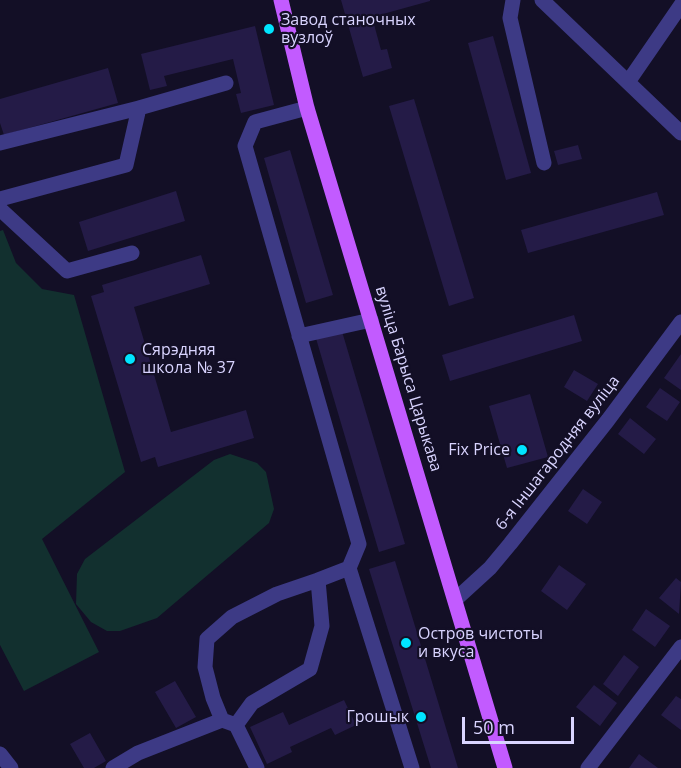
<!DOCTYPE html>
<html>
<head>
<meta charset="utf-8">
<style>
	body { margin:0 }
	#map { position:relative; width:681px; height:768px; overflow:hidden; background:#130f26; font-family:"Open Sans",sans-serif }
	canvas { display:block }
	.scale { position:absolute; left:462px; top:717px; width:112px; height:27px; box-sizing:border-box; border:3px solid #d9d4ff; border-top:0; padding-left:8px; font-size:18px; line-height:21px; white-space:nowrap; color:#d9d4ff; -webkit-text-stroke:4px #130f26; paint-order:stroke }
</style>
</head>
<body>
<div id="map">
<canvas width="681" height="768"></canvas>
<div class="scale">50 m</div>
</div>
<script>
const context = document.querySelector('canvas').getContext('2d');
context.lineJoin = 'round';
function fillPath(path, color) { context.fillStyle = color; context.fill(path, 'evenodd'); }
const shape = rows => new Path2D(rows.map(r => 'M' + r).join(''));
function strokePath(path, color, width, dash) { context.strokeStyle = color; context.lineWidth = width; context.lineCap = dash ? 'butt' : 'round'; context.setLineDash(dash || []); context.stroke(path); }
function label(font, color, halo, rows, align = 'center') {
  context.font = font + ' "Open Sans",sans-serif'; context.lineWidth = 4.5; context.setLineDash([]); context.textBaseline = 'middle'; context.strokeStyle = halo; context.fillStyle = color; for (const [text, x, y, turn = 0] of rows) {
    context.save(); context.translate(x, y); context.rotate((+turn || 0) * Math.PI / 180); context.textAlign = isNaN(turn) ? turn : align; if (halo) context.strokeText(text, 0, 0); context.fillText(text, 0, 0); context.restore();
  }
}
fillPath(shape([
	[3,230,16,263,42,289,74,295,125,472,42,539,99,652,24,691,0,645,0,231],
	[230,454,257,463,266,472,274,509,269,523,157,618,120,631,107,631,91,622,76,604,77,574,85,559,214,460]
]), '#12302f');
fillPath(shape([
	[341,0,430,0,430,1,372,17,381,50,387,49,392,68,363,77],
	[255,26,274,105,241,113,236,94,241,93,233,59,164,76,167,86,150,90,141,54],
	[493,36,531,173,506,180,468,43],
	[108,68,118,103,4,135,0,123,0,99],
	[414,99,474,298,449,306,389,106],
	[578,145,582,159,558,165,554,151],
	[290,150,333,295,306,303,264,158],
	[176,191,185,221,88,251,79,222],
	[657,192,664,215,528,253,521,230],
	[201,255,210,284,134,307,171,432,246,410,254,438,158,467,155,457,141,462,91,296,104,292,102,285],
	[574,315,582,341,450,381,442,355],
	[341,328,405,544,379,552,315,335],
	[681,354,681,390,664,378],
	[574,370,598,384,587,401,564,387],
	[660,388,680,402,667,421,646,407],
	[530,394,548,457,507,468,489,406],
	[630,418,656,439,644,454,618,434],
	[583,489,602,502,587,524,568,511],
	[395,561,426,662,458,768,431,768,369,569],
	[559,565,586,584,567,610,541,591],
	[676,578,681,582,679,614,659,598],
	[646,609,670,626,655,647,632,630],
	[624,655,639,667,618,696,603,684],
	[175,681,196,717,176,728,155,692],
	[594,685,617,703,600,726,576,707],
	[676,696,681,699,681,730,661,715],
	[344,700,356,725,335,735,331,728,290,747,292,752,267,764,250,727,283,712,289,725],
	[90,733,106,761,94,768,84,768,70,744],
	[639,754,658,768,629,768]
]), '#241b47');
strokePath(shape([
	[513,0,510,18,544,163],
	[542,0,681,133],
	[628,82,681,5],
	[307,108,255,122,245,146,359,544,349,568,412,768],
	[0,143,139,108],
	[0,199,126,165,139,108,226,83],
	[0,209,67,271,132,253],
	[299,336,371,320],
	[455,600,490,568,510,544,608,420,681,322],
	[236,725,222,720,213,698,205,667,207,639,232,617,277,594,318,580],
	[0,754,11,768],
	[113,768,138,753,222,720],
	[257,768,236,725,252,703,310,669,322,626,318,580,349,568],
	[588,768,681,647]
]), '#3d3a85', 15);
strokePath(shape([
	[281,0,307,108,505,768]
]), '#c25bff', 15);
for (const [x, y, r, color] of [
	[269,29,6,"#00e5ff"],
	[130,359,6,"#00e5ff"],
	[522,450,6,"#00e5ff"],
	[406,643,6,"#00e5ff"],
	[421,717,6,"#00e5ff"]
]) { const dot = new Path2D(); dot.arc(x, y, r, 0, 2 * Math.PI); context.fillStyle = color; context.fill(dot); strokePath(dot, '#130f26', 2); }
label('16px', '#d9d4ff', '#130f26', [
	["Завод станочных",281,20],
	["вузлоў",281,38],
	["Сярэдняя",142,350],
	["школа № 37",142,368],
	["Fix Price",510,450,"right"],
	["Остров чистоты",418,634],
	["и вкуса",418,652],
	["Грошык",409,717,"right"]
], 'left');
label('16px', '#d9d4ff', '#130f26', [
	["вуліца Барыса Царыкава",408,379,73],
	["6-я Іншагародняя вуліца",558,453,-52]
]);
</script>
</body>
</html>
